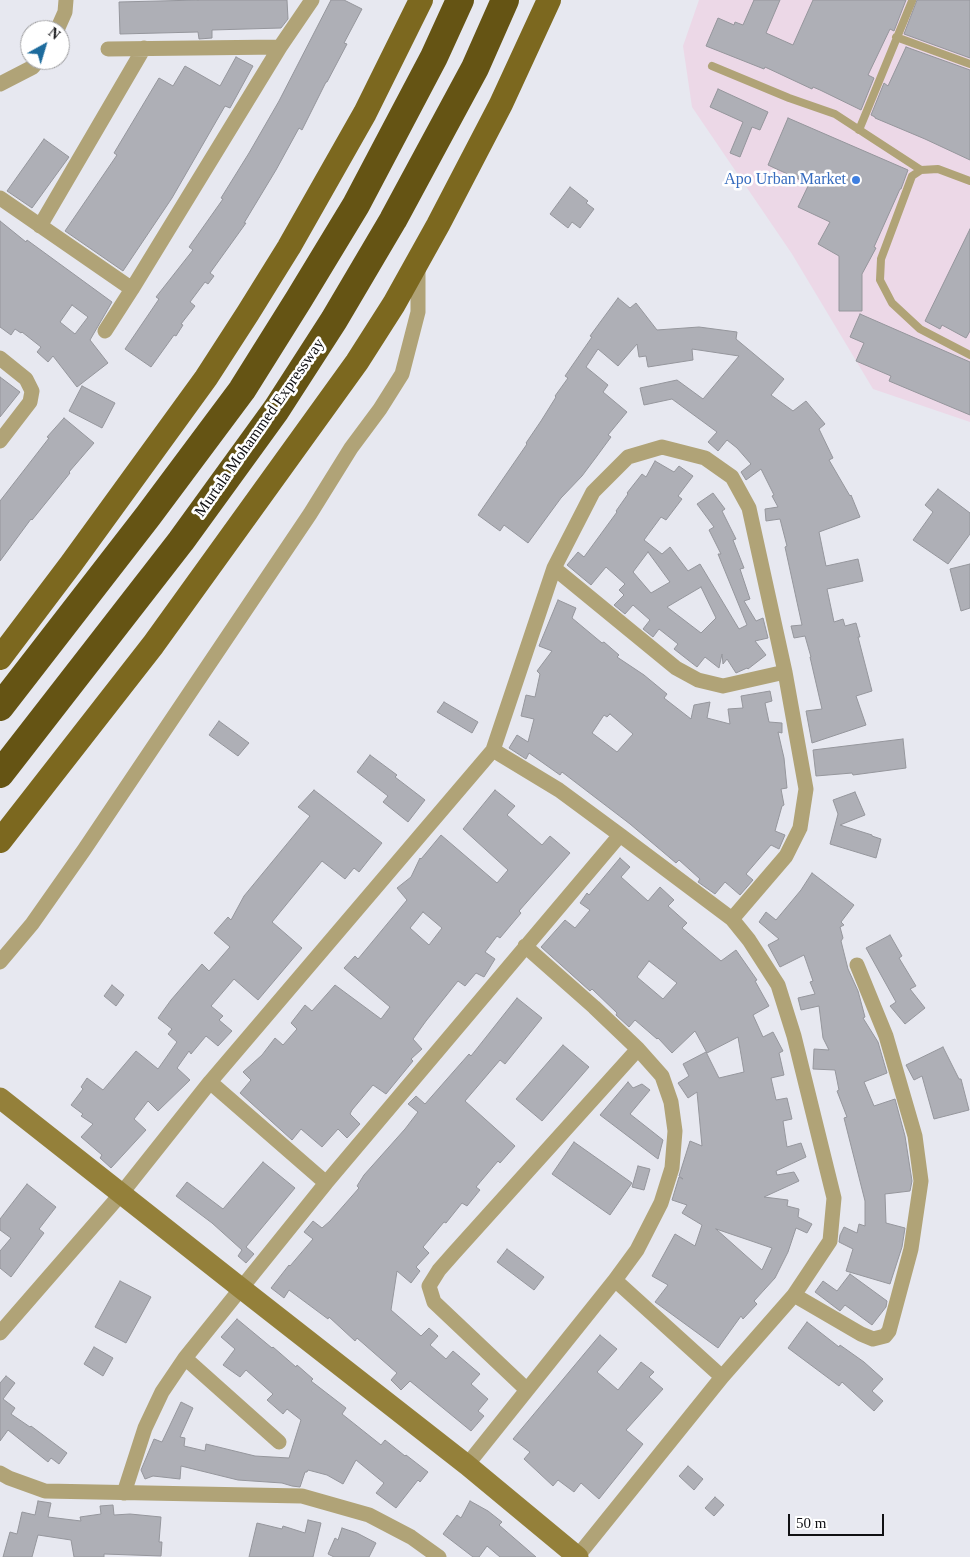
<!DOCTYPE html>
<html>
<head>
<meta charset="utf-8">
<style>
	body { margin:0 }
	#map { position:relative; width:970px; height:1557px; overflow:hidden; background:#e7e8f0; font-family:"Times New Roman",serif }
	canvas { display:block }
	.north { position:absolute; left:20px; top:20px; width:50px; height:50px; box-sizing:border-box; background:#fff; border:1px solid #9f9fa1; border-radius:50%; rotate:39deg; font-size:14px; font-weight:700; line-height:20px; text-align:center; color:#101013 }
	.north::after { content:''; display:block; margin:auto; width:18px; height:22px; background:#1d6b9d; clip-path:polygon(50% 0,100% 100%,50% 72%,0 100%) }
	.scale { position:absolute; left:788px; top:1514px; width:96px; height:22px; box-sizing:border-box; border:2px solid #101013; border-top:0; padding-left:6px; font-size:15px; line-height:18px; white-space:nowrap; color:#101013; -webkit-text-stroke:4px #fff; paint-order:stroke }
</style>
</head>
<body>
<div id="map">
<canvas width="970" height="1557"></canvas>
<div class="north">N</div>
<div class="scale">50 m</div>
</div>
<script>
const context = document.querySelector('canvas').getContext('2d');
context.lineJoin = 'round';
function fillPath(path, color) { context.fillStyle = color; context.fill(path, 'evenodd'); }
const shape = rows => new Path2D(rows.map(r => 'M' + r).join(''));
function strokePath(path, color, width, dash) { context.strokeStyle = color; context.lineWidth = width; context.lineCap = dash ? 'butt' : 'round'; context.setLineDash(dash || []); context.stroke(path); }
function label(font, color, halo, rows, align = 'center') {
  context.font = font + ' "Times New Roman",serif'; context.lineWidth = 5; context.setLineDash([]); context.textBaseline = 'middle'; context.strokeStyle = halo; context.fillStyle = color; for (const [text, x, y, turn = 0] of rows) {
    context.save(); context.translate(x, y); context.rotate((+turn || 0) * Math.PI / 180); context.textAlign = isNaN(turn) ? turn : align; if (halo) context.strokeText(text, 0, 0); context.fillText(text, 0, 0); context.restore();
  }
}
fillPath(shape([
	[699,0,970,0,970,422,873,389,792,254,692,107,683,46]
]), '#ecd8e7');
const building = shape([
	[198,0,287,0,288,19,281,28,212,30,212,38,199,39,198,32,120,34,119,2,198,0],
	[331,0,344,0,362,9,344,43,347,44,327,82,326,82,302,130,299,128,276,170,244,223,246,223,210,273,214,276,208,284,205,282,190,302,195,306,181,324,183,325,176,336,174,335,151,367,125,349,159,299,156,297,193,250,189,247,223,199,221,198,249,153,279,101,331,0],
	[754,0,780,0,766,33,793,45,813,0,906,0,894,31,890,29,868,75,874,78,861,110,820,90,813,87,812,89,765,67,764,69,706,46,718,18,734,25,735,22,743,25,754,0],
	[917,0,970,0,970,58,904,34,917,0],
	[906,47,970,70,970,160,925,139,875,118,875,117,871,115,884,83,888,86,906,47],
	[236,57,253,66,230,108,225,106,172,198,123,271,65,231,117,155,114,153,159,78,173,86,185,66,220,86,236,57],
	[718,89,768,112,760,130,752,127,740,157,730,153,743,122,710,107,718,89],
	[788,118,908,170,901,189,900,189,874,247,876,248,862,274,862,311,839,311,839,256,818,244,830,222,798,207,809,184,768,165,788,118],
	[44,139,69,157,32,208,7,191,44,139],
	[570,187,588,201,586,203,594,209,580,228,572,222,568,228,550,214,570,187],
	[0,221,26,242,27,240,112,302,90,340,108,363,77,387,53,356,48,362,37,352,41,347,22,332,21,333,15,329,11,335,0,327,0,221],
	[72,305,88,317,75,334,60,322,72,305],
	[970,229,970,331,966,338,942,325,940,329,925,321,970,229],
	[618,298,630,308,636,303,657,330,699,327,737,332,736,339,784,379,771,395,793,411,806,401,825,424,819,429,833,458,829,460,850,496,851,495,860,517,819,532,826,566,858,559,863,581,827,589,834,622,843,619,845,626,856,623,860,637,858,637,872,691,856,696,866,725,812,743,806,711,822,709,810,657,811,657,805,636,794,638,791,626,802,625,785,547,787,546,780,519,766,521,765,509,778,507,772,496,774,495,761,469,746,480,741,472,751,464,737,448,727,440,718,451,708,442,717,432,672,399,644,405,640,388,677,380,703,399,739,356,692,349,693,360,648,367,646,356,639,357,637,344,618,366,598,349,586,367,608,385,603,392,627,412,608,435,611,437,597,456,582,476,561,498,528,543,504,525,500,531,478,515,527,444,526,443,541,421,556,397,555,396,568,378,565,376,592,337,590,336,618,298],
	[860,314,970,362,970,415,889,381,891,376,856,361,864,343,850,337,860,314],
	[0,377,20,392,0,417,0,377],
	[82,386,115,403,102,428,69,411,82,386],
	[64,418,94,443,69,472,70,473,32,520,31,519,0,561,0,501,49,438,47,437,64,418],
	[655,461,674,472,679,466,693,476,678,496,682,499,666,520,661,517,644,540,662,554,670,547,688,571,700,564,739,629,747,625,718,554,721,554,709,530,714,527,697,504,713,493,725,509,722,511,736,539,733,540,744,568,740,569,750,599,744,601,756,621,763,618,768,638,755,641,766,655,748,669,747,668,736,673,727,659,723,664,722,654,719,668,705,657,697,667,674,649,678,644,659,629,653,637,643,629,650,620,633,605,625,614,614,605,624,595,619,590,625,584,606,567,591,585,567,565,578,552,584,557,617,512,616,511,628,494,627,493,642,474,646,477,655,461],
	[648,552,670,582,651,593,633,572,648,552],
	[701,587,716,618,701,633,667,607,701,587],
	[938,489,970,513,970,534,948,564,913,540,933,512,925,505,938,489],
	[970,564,970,608,961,611,950,569,970,564],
	[558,600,576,608,572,618,602,643,604,642,619,655,617,657,644,675,667,694,664,698,691,719,694,705,710,702,707,718,730,724,728,709,743,708,741,696,770,691,772,701,765,703,769,722,782,723,782,733,778,732,784,758,787,788,781,789,784,805,782,806,775,831,785,835,779,849,771,845,746,874,753,880,740,895,725,882,715,894,698,882,700,879,679,860,676,863,630,824,562,772,560,775,529,753,526,759,509,748,517,735,528,742,534,719,521,716,526,695,535,697,540,674,537,671,552,651,539,646,558,600],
	[610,714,633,734,617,752,592,733,604,715,607,717,610,714],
	[444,702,478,722,472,733,437,712,444,702],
	[219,721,249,743,238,756,209,735,219,721],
	[903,739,906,768,853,775,852,773,816,776,813,750,903,739],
	[370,755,397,775,395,777,425,800,408,822,383,802,388,796,357,772,370,755],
	[314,790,382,843,359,872,354,868,345,879,322,861,272,922,302,948,258,1000,234,979,211,1006,223,1016,219,1020,232,1031,218,1046,206,1036,191,1054,189,1051,177,1068,190,1080,158,1111,148,1101,134,1119,146,1130,111,1168,100,1158,102,1155,81,1137,93,1124,81,1116,83,1114,71,1105,83,1089,81,1087,87,1078,103,1090,136,1051,158,1069,177,1042,168,1034,172,1029,158,1018,171,1000,202,964,209,971,230,947,214,933,228,917,231,920,244,896,310,816,298,807,314,790],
	[495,790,515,806,507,815,542,845,550,836,570,853,519,911,521,913,500,938,497,936,485,952,495,959,484,977,476,973,465,986,458,981,426,1021,413,1039,422,1049,411,1059,413,1061,386,1094,373,1085,352,1110,350,1114,360,1124,347,1138,338,1129,322,1147,301,1129,292,1140,240,1093,251,1080,243,1072,262,1055,275,1038,283,1045,297,1029,291,1023,305,1005,312,1011,335,985,381,1019,390,1007,344,968,355,956,358,959,407,900,397,888,411,877,420,858,421,859,441,835,497,883,508,870,463,829,495,790],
	[423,912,442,928,429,945,410,928,423,912],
	[855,792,865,815,840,825,872,835,872,836,881,839,876,858,830,844,838,814,833,800,855,792],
	[620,858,630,867,621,877,648,901,660,887,674,900,668,906,687,923,682,928,721,961,736,950,757,980,755,981,769,1006,753,1015,763,1037,773,1032,783,1051,779,1053,784,1075,771,1078,776,1100,787,1098,792,1119,783,1121,787,1147,801,1143,806,1157,776,1171,777,1175,794,1172,799,1181,764,1197,788,1200,787,1206,799,1209,798,1217,812,1224,807,1233,796,1228,788,1252,775,1278,754,1301,757,1304,743,1319,741,1316,718,1348,655,1302,668,1285,652,1276,675,1234,695,1246,702,1225,682,1213,687,1205,672,1200,679,1177,683,1179,679,1176,690,1141,702,1146,697,1092,688,1098,678,1083,689,1076,683,1064,706,1052,719,1078,744,1072,738,1037,707,1053,695,1031,672,1053,658,1038,657,1039,635,1020,629,1027,616,1015,617,1013,592,989,590,991,541,947,565,920,575,928,590,910,580,903,587,893,589,895,620,858],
	[649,961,677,983,663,999,637,977,649,961],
	[716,1229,772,1248,762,1270,716,1229],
	[812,873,854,905,841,922,844,925,840,927,843,938,841,941,848,969,858,991,865,1017,863,1018,878,1042,887,1073,864,1082,874,1106,895,1099,905,1136,912,1181,910,1191,885,1194,886,1223,905,1228,902,1247,890,1284,846,1271,853,1249,839,1242,840,1235,844,1227,857,1233,859,1224,865,1226,865,1201,844,1118,847,1117,837,1091,839,1090,835,1070,813,1069,814,1049,829,1050,823,1038,819,1006,801,1010,798,998,815,994,810,982,813,981,804,955,780,967,768,945,779,939,759,922,766,912,776,920,801,890,812,873],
	[890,935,902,956,899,958,916,986,910,989,925,1008,905,1024,890,1006,896,1002,866,948,890,935],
	[112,985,124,995,116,1006,104,996,112,985],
	[517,998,542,1018,505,1064,500,1060,465,1101,515,1146,500,1163,498,1161,476,1187,480,1190,467,1206,462,1203,446,1223,444,1222,423,1247,429,1253,416,1267,420,1271,411,1283,397,1271,391,1310,421,1336,429,1328,438,1336,430,1345,446,1359,453,1351,480,1374,471,1384,488,1399,478,1411,484,1416,471,1431,410,1381,401,1390,391,1380,397,1373,357,1338,355,1341,329,1317,328,1319,289,1290,284,1298,271,1288,289,1265,290,1266,313,1239,304,1232,313,1221,322,1228,330,1221,359,1188,357,1186,364,1175,405,1129,418,1112,408,1104,416,1096,425,1104,469,1054,471,1056,517,998],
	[563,1045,589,1067,542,1121,516,1099,563,1045],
	[943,1047,959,1079,961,1079,969,1110,934,1119,922,1076,914,1080,906,1065,943,1047],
	[628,1082,633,1088,642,1084,650,1090,630,1114,663,1140,658,1159,600,1115,628,1082],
	[574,1142,632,1183,610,1215,552,1174,574,1142],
	[263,1162,295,1188,246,1247,254,1254,246,1263,238,1256,242,1250,212,1223,176,1196,187,1182,223,1209,263,1162],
	[638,1166,650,1169,644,1190,632,1187,638,1166],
	[27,1184,56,1207,39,1229,44,1233,11,1277,0,1268,0,1251,11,1238,0,1230,0,1219,27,1184],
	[507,1249,544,1277,534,1290,497,1262,507,1249],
	[850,1274,887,1301,886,1307,872,1325,845,1305,840,1311,815,1292,823,1281,837,1291,850,1274],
	[120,1281,151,1297,126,1343,95,1327,120,1281],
	[237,1319,272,1348,273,1347,296,1367,297,1365,313,1379,311,1381,346,1408,342,1414,381,1445,385,1440,405,1456,406,1455,428,1472,420,1482,418,1480,396,1508,376,1493,384,1483,356,1460,343,1484,327,1475,308,1470,307,1472,305,1472,300,1487,292,1486,282,1483,238,1480,181,1466,180,1479,153,1476,145,1479,141,1470,154,1439,162,1442,181,1402,193,1408,180,1437,185,1438,184,1446,205,1451,206,1444,255,1456,289,1458,301,1420,287,1409,283,1414,267,1400,273,1394,246,1370,240,1377,223,1365,235,1349,221,1337,237,1319],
	[807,1322,839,1347,840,1345,864,1362,883,1379,872,1391,883,1401,874,1411,842,1382,839,1386,788,1348,807,1322],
	[600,1335,617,1349,597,1372,618,1390,641,1362,654,1372,649,1377,663,1389,626,1430,643,1444,599,1499,581,1483,574,1492,558,1480,553,1486,524,1459,530,1452,513,1439,600,1335],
	[94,1347,113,1358,103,1376,84,1364,94,1347],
	[6,1376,15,1383,3,1399,15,1408,11,1414,30,1427,31,1426,67,1453,59,1464,51,1458,48,1462,8,1430,0,1441,0,1383,6,1376],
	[688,1466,703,1479,694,1490,679,1476,688,1466],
	[715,1497,724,1505,714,1516,705,1508,715,1497],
	[38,1501,51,1503,48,1517,81,1521,80,1517,101,1514,100,1506,113,1505,114,1515,130,1514,161,1517,159,1542,162,1542,161,1556,104,1554,104,1557,74,1557,71,1540,38,1535,32,1557,3,1557,10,1532,17,1534,22,1512,35,1515,38,1501],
	[470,1501,488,1511,502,1522,499,1525,536,1557,500,1557,487,1546,479,1557,473,1557,443,1534,457,1515,461,1518,470,1501],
	[308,1520,321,1523,313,1557,249,1557,257,1523,282,1529,283,1526,305,1533,308,1520],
	[342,1528,357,1533,376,1543,369,1557,334,1557,328,1554,335,1538,338,1540,342,1528]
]);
fillPath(building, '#aeafb6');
strokePath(building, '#95969c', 1);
strokePath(shape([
	[896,37,970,64],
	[712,66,789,98,835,114,921,170],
	[859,130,912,1],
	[970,181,938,169,921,170,912,176,881,259,880,280,892,303,920,329,970,355]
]), '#b0a377', 8);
strokePath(shape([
	[57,30,65,12,66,0],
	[108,49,280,47],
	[0,84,33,67,38,60],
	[0,198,132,289,105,331],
	[40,226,144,48],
	[132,289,280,47,312,0],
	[0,358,26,379,32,391,30,402,0,441],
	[554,568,676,668,698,680,723,686,785,672],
	[493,750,559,790,620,835,732,919,749,940,778,985,794,1036,834,1198,830,1241,794,1295,722,1377,577,1557],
	[0,962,32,924,84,850,310,514,351,448,380,409,402,374,418,312,418,265],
	[210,1082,326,1183],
	[615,1280,722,1377],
	[794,1295,861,1334,873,1339,885,1336,889,1331,911,1249,921,1181,915,1136,886,1036,857,965],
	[0,1333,121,1194,210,1082,493,750,554,568,593,492,628,457,662,447,705,458,732,477,749,508,785,672,806,789,800,828,786,856,732,919],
	[185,1358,279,1442],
	[526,1389,434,1302,429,1286,439,1270,454,1253,638,1049],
	[467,1465,615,1280,637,1250,661,1203,672,1168,675,1131,671,1102,662,1076,638,1049,594,1007,525,946],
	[0,1473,9,1478,45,1491,302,1496,369,1515,411,1537,439,1557],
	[124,1493,145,1428,162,1392,185,1358,326,1183,620,835]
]), '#b0a377', 15);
strokePath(shape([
	[0,1098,242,1289,467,1465,578,1557]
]), '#94803a', 21);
strokePath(shape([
	[0,658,71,564,206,378,248,313,289,247,365,113,421,0],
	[0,841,153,645,357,362,394,304,438,225,501,104,549,0]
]), '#7c681f', 24);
strokePath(shape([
	[0,707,148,516,242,390,299,299,356,205,434,57,460,0],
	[0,774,181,541,276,410,334,320,393,220,475,68,505,0]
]), '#655414', 28);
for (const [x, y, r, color] of [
	[856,180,5,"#3f7fe0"]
]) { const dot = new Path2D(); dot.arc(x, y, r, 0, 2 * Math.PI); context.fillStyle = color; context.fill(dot); strokePath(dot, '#fff', 2); }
label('16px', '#366cbe', '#fff', [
	["Apo Urban Market",846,180]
], 'right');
label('16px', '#101013', '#fff', [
	["Murtala Mohammed Expressway",260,428,-55]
]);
</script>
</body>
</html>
